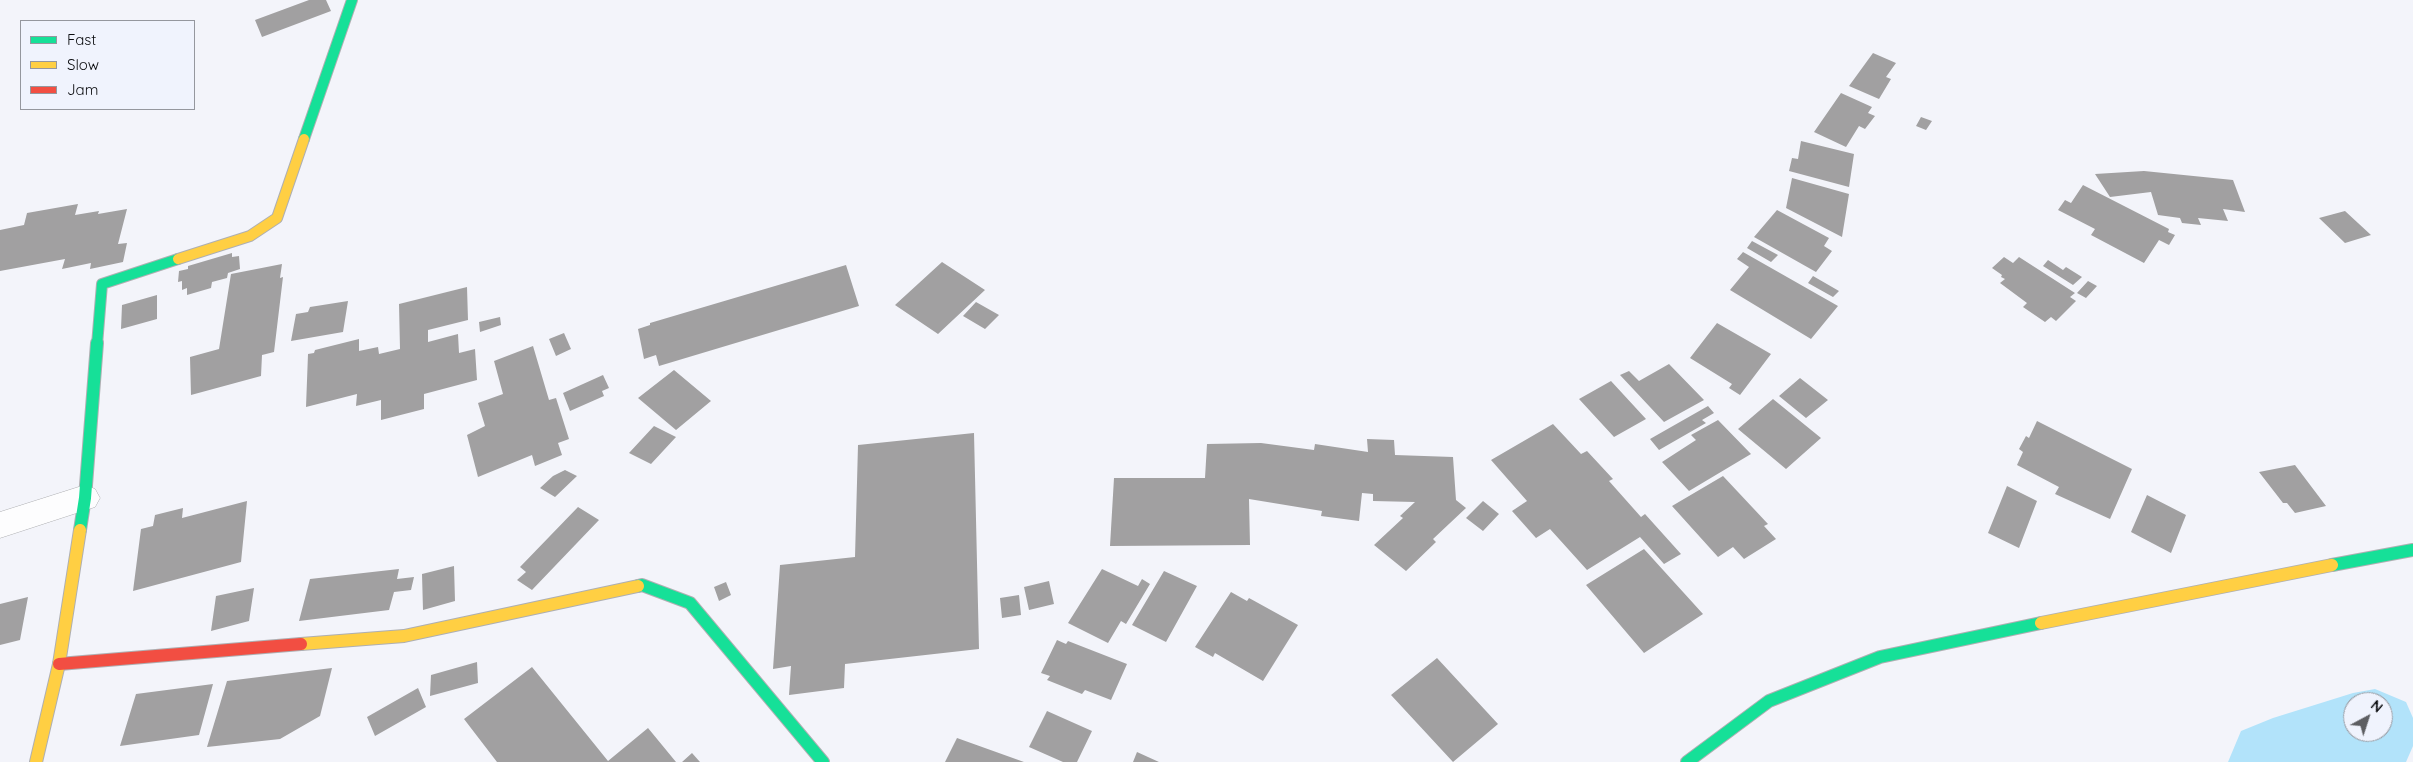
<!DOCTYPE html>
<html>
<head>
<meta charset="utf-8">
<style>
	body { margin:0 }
	#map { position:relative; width:2413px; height:762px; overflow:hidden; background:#f3f4fa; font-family:Quicksand,sans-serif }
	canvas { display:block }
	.legend { position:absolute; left:20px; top:20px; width:175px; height:90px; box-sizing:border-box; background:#f0f3fd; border:1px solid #95979e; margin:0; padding:6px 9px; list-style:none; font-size:15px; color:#0c0d10 }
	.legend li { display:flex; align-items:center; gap:10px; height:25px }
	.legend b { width:25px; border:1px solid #95979e }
	.north { position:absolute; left:2343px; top:692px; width:50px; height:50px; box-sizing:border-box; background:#f0f3fd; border:1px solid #95979e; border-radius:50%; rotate:40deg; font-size:14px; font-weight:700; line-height:20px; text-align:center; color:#0c0d10 }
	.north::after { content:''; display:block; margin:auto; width:18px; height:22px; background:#5d5e62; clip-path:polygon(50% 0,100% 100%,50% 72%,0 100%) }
</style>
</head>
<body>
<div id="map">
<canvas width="2413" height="762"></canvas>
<ul class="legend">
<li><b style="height:6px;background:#16e098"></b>Fast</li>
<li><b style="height:6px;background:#ffcf43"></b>Slow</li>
<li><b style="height:6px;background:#f24e42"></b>Jam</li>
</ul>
<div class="north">N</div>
</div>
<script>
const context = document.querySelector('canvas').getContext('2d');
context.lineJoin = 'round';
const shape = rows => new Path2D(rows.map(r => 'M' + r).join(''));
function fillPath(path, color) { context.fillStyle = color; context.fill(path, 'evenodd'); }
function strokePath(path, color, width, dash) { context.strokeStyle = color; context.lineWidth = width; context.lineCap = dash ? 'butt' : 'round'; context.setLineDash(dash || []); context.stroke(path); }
fillPath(shape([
	[2375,689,2406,702,2413,718,2413,746,2406,762,2228,762,2241,731,2273,718,2353,693,2375,689],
	[2353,702,2383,702,2383,732,2353,732,2353,702]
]), '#b2e3fa');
fillPath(shape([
	[309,0,326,0,331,11,262,37,255,20],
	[1873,53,1896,63,1886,77,1891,79,1879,99,1849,86],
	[1841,93,1872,107,1868,113,1875,116,1865,129,1859,126,1846,147,1814,132],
	[1921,117,1932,121,1926,130,1916,126],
	[1801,141,1854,154,1849,187,1789,171,1792,158,1798,159],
	[2144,171,2233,180,2245,212,2223,209,2228,221,2198,218,2201,225,2182,223,2180,218,2158,215,2151,192,2110,197,2095,174],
	[1792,178,1849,194,1842,237,1786,208],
	[2083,185,2169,229,2168,232,2175,235,2169,245,2159,240,2144,263,2091,235,2095,229,2058,210,2065,200,2071,203],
	[78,204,75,215,99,211,98,214,127,209,118,244,127,243,123,262,90,269,91,263,62,269,65,259,0,271,0,230,24,225,27,213],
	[1777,210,1829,238,1824,246,1832,251,1816,272,1754,237],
	[2345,211,2371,235,2345,243,2319,218],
	[1752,241,1778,255,1771,262,1747,248],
	[1743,252,1838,306,1811,339,1730,290,1749,267,1737,259],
	[232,253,232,257,239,256,240,269,228,273,227,278,212,282,211,288,187,295,187,288,182,290,182,281,178,282,179,271,188,269,188,266],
	[2004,257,2013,263,2019,257,2075,293,2070,297,2076,301,2056,321,2051,317,2045,322,2023,307,2027,303,2000,283,2005,279,2001,277,2002,275,1992,268],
	[2048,260,2063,270,2066,267,2082,277,2073,285,2043,266],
	[942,262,985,290,938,334,895,305],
	[282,264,280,278,283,277,274,352,262,355,261,376,191,395,190,357,219,349,231,274],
	[846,265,859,306,659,366,656,355,644,359,638,329,650,325,650,323],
	[1813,276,1839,291,1833,297,1808,283],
	[2088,281,2097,286,2086,298,2077,293],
	[467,287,468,320,428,330,428,342,458,334,459,353,475,349,477,380,424,394,424,409,381,420,381,400,356,406,357,394,306,407,308,354,314,353,315,350,359,339,359,351,378,347,379,354,400,349,399,304],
	[157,295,157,319,121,329,122,305],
	[348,301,343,332,291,341,296,314,308,312,310,307],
	[976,302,999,315,985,329,963,316],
	[500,317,501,325,480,332,479,322],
	[1717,323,1771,354,1740,395,1729,388,1732,384,1690,358],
	[564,333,571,349,556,356,549,339],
	[533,346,549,400,556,398,569,439,558,443,562,455,535,466,532,455,478,477,467,435,485,426,478,403,503,394,494,361],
	[1669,364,1704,400,1664,422,1620,375,1629,371,1639,381],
	[674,370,711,401,676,430,638,398],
	[603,375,609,388,602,391,604,396,570,411,563,393],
	[1800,378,1828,400,1806,418,1779,396],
	[1611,381,1646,419,1614,437,1579,399],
	[1773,399,1821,438,1786,469,1738,429],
	[1708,406,1714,413,1702,420,1706,423,1659,450,1650,439],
	[1718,420,1751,454,1689,491,1662,462,1696,440,1691,435],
	[2037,421,2132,469,2110,519,2055,494,2059,487,2017,465,2023,452,2019,449,2026,436,2029,438],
	[1553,424,1581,454,1587,451,1613,479,1609,481,1641,517,1645,514,1681,554,1664,564,1640,537,1587,570,1550,529,1536,538,1512,511,1527,501,1491,460],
	[654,426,676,437,651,464,629,453],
	[974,433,979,649,845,664,844,688,789,695,791,666,773,669,780,565,855,557,858,445],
	[1367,439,1394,440,1395,455,1453,457,1456,500,1466,508,1433,539,1436,542,1406,571,1374,545,1403,518,1400,516,1415,502,1373,501,1373,494,1362,493,1359,521,1321,516,1322,511,1249,499,1250,545,1110,546,1114,478,1205,478,1207,444,1261,443,1314,450,1315,444,1368,452],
	[2295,465,2326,506,2295,513,2287,503,2283,503,2259,472],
	[565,470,577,476,555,497,540,488,553,476],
	[1723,476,1768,524,1764,526,1776,539,1744,559,1733,547,1718,557,1672,506],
	[2007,486,2037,501,2019,548,1988,533],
	[2147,495,2186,515,2171,553,2131,532],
	[247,501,241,562,133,591,141,529,153,526,155,515,183,508,182,518],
	[1483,501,1499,514,1483,531,1466,518],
	[578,507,599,520,532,590,517,580,526,572,520,567],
	[1644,549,1703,614,1644,653,1586,585],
	[454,566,455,601,423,610,422,574],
	[399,569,397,579,414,577,411,590,394,592,389,610,299,621,310,579],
	[1102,569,1138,586,1142,579,1150,584,1126,624,1121,621,1108,643,1068,623],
	[1164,571,1197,586,1166,642,1132,625],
	[1049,581,1054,604,1029,610,1024,587],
	[726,582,731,595,719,601,714,587],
	[254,588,249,621,211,631,216,596],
	[1231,592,1247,601,1249,598,1298,625,1263,681,1215,653,1213,657,1195,647],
	[1019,595,1021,615,1002,618,1000,598],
	[28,597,20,640,0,645,0,604],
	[1057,640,1066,644,1068,641,1127,664,1111,700,1085,690,1082,694,1047,680,1050,676,1041,673],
	[1437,658,1498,724,1453,762,1391,695],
	[477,662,478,683,430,696,431,675],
	[532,667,608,761,648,728,676,762,497,762,464,719],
	[332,668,320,716,280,739,207,747,227,681],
	[213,684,199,735,120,746,136,694],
	[418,688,426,707,375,736,367,717],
	[1047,711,1092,731,1077,762,1063,762,1029,747],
	[957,738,1024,762,945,762],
	[1137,752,1159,762,1133,762],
	[692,753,700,762,682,762]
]), '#a1a0a1');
const street = shape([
	[85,485,95,489,100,498,95,507,0,538,0,512,85,485]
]);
const fastFar1 = shape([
	[304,139,352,0],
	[97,345,102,284,178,259]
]);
const fast = shape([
	[80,530,85,498,97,343],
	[2332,565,2413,550],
	[638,586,642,585,690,603,823,762],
	[1687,762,1769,701,1880,657,2041,623]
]);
const slowFar1 = shape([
	[178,259,250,236,277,218,304,139]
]);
const slow = shape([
	[2041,623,2332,565],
	[301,644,404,636,638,586],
	[36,762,59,664,80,530]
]);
const jam = shape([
	[59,664,301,644]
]);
strokePath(street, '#aeafb2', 1);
strokePath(fastFar1, '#aeafb2', 12);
strokePath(fast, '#aeafb2', 14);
strokePath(slowFar1, '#aeafb2', 12);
strokePath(slow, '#aeafb2', 14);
strokePath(jam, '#aeafb2', 14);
fillPath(street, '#fdfdfe');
strokePath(fastFar1, '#16e098', 10);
strokePath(fast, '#16e098', 12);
strokePath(slowFar1, '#ffcf43', 10);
strokePath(slow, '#ffcf43', 12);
strokePath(jam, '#f24e42', 12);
</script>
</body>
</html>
